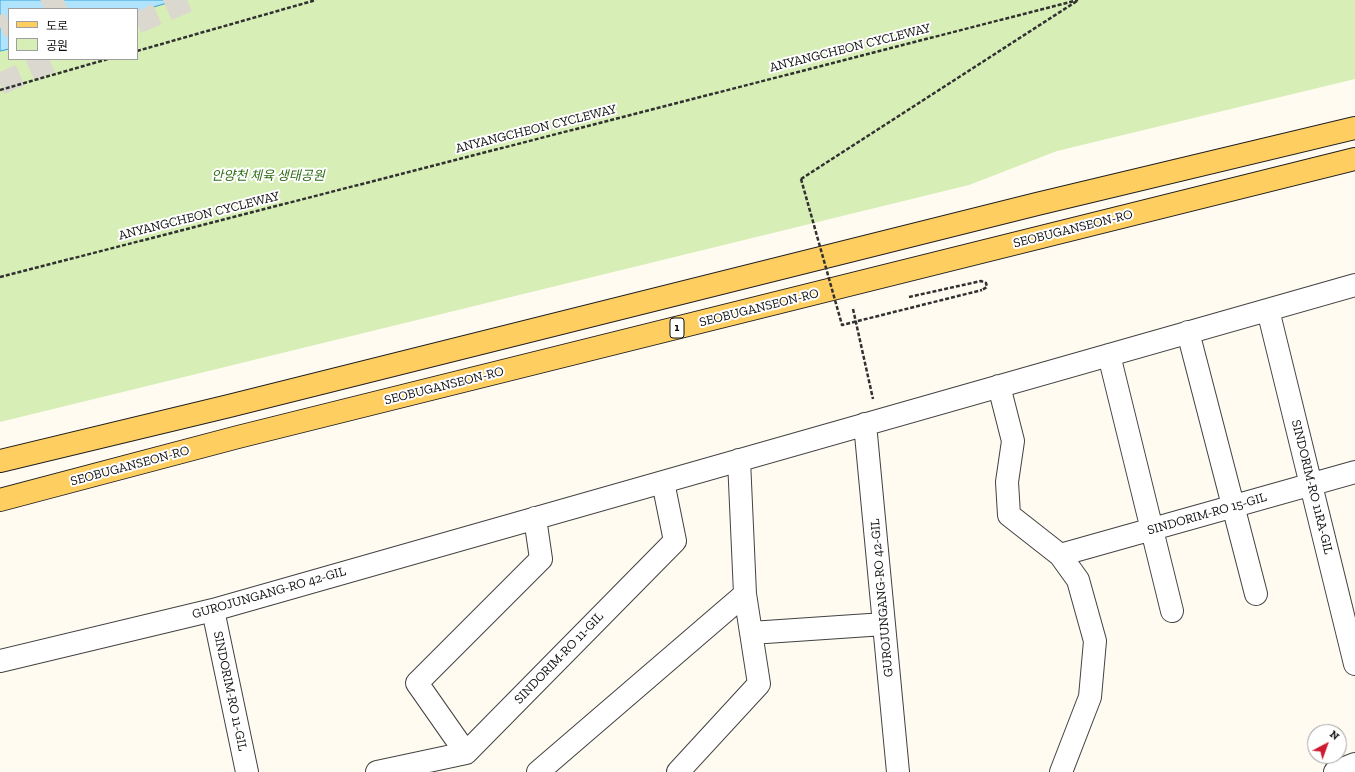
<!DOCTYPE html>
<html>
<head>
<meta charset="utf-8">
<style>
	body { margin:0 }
	#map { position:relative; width:1355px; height:772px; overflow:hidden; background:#fffbf1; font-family:"Zilla Slab","Noto Sans KR",serif }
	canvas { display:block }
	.legend { position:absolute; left:8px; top:8px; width:130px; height:52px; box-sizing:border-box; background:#fff; border:1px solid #9f9f9f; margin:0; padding:5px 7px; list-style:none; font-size:12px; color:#0f0f0f }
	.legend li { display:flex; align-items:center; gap:8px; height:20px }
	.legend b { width:20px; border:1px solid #9f9f9f }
	.north { position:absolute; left:1307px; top:724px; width:40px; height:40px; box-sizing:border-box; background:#fff; border:1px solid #9f9f9f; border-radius:50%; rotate:41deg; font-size:11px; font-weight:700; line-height:16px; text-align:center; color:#0f0f0f }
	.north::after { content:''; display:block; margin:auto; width:14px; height:18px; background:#cc1a2e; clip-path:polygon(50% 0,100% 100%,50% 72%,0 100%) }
</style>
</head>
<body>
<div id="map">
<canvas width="1355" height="772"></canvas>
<ul class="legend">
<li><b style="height:5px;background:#ffce61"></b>도로</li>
<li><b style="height:11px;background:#d7eeb6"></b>공원</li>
</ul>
<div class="north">N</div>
</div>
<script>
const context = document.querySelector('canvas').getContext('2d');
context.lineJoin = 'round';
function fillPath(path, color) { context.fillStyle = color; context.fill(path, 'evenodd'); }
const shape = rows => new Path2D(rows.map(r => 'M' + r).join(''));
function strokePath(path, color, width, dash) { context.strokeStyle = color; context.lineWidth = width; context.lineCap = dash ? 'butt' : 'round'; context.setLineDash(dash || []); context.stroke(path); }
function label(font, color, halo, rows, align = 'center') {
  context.font = font + ' "Zilla Slab","Noto Sans KR",serif'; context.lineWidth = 4; context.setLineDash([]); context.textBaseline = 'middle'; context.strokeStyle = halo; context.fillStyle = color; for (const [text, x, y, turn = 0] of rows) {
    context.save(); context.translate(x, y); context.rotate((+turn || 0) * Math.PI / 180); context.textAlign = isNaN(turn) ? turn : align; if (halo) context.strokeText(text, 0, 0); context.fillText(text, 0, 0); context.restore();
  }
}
fillPath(shape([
	[0,0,1355,0,1355,79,1057,151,969,185,0,422],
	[9,9,137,9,137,59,9,59]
]), '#d7eeb6');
const water = shape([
	[0,0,177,0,137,12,137,9,9,9,9,49,0,51,0,0]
]);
fillPath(water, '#b0e4fc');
strokePath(water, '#30a1d9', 1);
strokePath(shape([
	[44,9,66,0],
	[137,23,190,0],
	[0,27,9,23],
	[0,84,57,59]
]), '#dbd8cf', 22, [22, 11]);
const minor = shape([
	[1268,310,1355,664],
	[1188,332,1256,594],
	[1109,355,1172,611],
	[999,386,1013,441,1007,482,1009,515,1060,555,1078,580,1095,641,1090,697,1061,772],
	[865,424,898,772],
	[1060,555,1355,472],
	[213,610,247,772],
	[751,633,884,624],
	[0,661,213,610,1355,285],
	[466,753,417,683,541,559,535,518],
	[377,772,466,753,675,541,663,482],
	[538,772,745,594,739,460],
	[678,772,759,684,745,594],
	[1335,772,1355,764]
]);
const major = shape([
	[0,461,229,406,1037,204,1355,128],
	[0,500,238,437,1355,159]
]);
strokePath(minor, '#424242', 24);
strokePath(major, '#202020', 24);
strokePath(shape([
	[137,51,316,0],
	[0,90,108,59],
	[801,179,1077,1],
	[0,277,1078,0],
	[909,297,981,281,986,283,987,287,982,290],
	[853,309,873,399]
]), '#313131', 2.5, [4, 2]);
strokePath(minor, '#fff', 22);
strokePath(major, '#ffce61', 22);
strokePath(shape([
	[801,179,842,325,982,290]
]), '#313131', 2.5, [4, 2]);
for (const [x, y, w] of [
	[677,328,14]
]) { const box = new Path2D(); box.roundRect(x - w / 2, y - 10, w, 20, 3); context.fillStyle = '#fff'; context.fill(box); strokePath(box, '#0f0f0f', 1); }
label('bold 12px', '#0f0f0f', null, [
	["1",677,328]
]);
label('13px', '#0f0f0f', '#fff', [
	["ANYANGCHEON CYCLEWAY",850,48,-14],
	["ANYANGCHEON CYCLEWAY",536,129,-14],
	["ANYANGCHEON CYCLEWAY",199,216,-14],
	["SEOBUGANSEON-RO",1073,229,-14],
	["SEOBUGANSEON-RO",759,308,-14],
	["SEOBUGANSEON-RO",444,386,-14],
	["SEOBUGANSEON-RO",130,466,-15],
	["SINDORIM-RO 11RA-GIL",1312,487,76],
	["SINDORIM-RO 15-GIL",1207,514,-16],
	["GUROJUNGANG-RO 42-GIL",269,593,-16],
	["GUROJUNGANG-RO 42-GIL",882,598,-95],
	["SINDORIM-RO 11-GIL",559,658,-46],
	["SINDORIM-RO 11-GIL",230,691,78]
]);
label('italic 13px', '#306d18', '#fff', [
	["안양천 체육 생태공원",268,176]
]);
</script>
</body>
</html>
